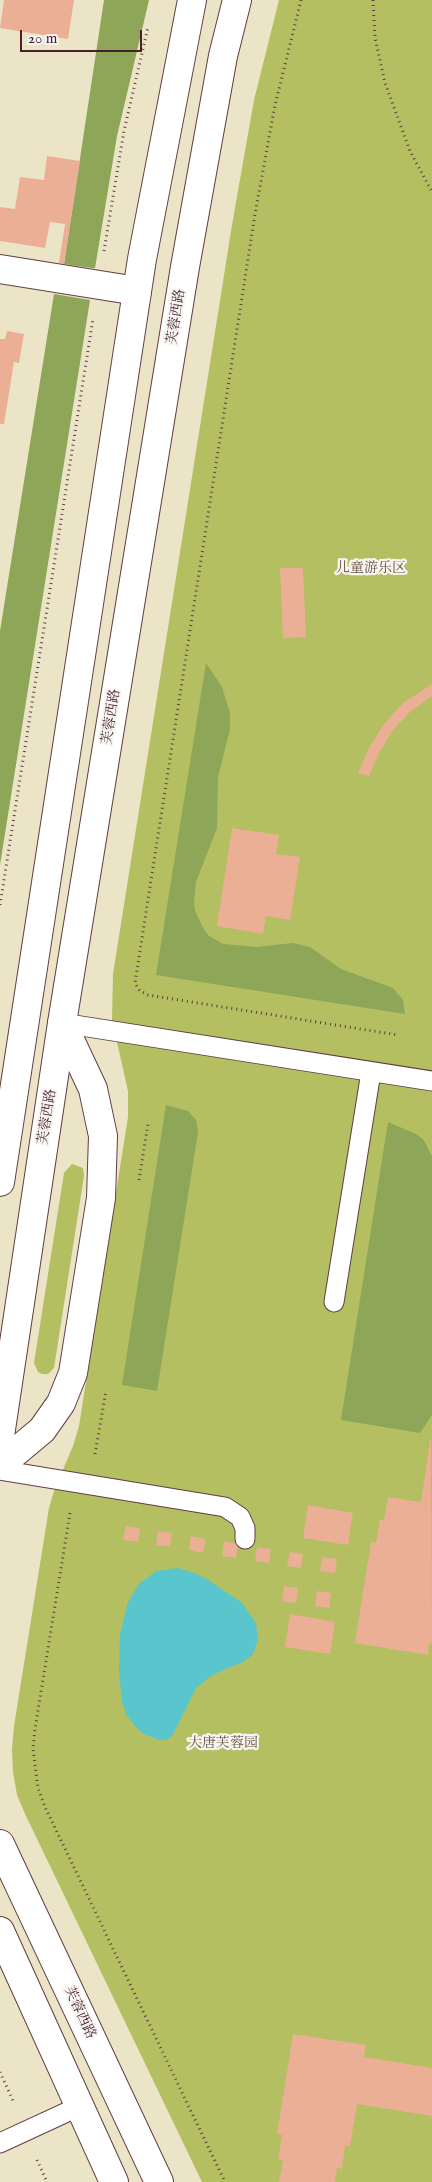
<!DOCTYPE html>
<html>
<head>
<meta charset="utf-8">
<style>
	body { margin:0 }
	#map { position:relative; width:432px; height:2182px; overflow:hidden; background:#ebe4c7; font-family:"IM FELL English",serif }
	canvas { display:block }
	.scale { position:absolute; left:20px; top:30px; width:122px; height:22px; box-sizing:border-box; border:2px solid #4a1f2b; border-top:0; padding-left:6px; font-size:15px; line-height:18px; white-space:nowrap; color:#4a1f2b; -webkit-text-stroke:4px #f6f6f2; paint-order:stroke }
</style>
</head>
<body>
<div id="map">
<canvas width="432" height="2182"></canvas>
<div class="scale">20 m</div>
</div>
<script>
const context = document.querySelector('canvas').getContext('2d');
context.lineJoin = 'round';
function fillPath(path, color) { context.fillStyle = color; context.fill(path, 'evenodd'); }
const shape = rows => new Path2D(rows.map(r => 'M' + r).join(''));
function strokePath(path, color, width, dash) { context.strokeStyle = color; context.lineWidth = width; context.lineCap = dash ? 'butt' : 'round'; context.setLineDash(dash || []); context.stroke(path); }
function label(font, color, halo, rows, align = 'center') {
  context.font = font + ' "IM FELL English","Noto Serif SC",serif'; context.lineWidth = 4.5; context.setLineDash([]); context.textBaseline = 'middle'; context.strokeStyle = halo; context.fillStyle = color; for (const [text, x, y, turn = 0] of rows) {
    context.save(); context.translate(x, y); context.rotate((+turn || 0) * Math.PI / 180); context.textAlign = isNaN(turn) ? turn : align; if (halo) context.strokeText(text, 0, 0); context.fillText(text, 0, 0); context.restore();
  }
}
fillPath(shape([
	[279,0,432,0,432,2182,202,2182,26,1816,17,1795,13,1772,12,1749,14,1726,49,1508,54,1491,73,1446,79,1426,128,1117,128,1091,112,1020,113,974,232,225,254,100],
	[72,1164,83,1168,84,1176,54,1368,48,1374,42,1374,38,1372,34,1363,64,1173]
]), '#b3bf61');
fillPath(shape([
	[104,0,149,0,117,136,95,268,92,268,64,264],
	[54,294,90,300,0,865,0,631],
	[206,663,222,687,230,713,230,729,218,777,217,828,196,882,194,901,195,911,203,928,209,936,223,944,257,947,293,943,310,947,341,969,393,988,403,1000,405,1014,156,975],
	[166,1105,188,1111,196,1120,198,1132,157,1391,122,1385],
	[388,1122,416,1134,423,1139,432,1156,432,1415,420,1433,341,1420]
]), '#8ea657');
fillPath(shape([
	[177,1568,192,1572,207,1579,242,1603,256,1623,258,1639,253,1654,245,1661,212,1675,196,1688,172,1736,166,1740,159,1740,144,1734,137,1728,127,1716,122,1702,119,1671,120,1635,128,1602,139,1584,156,1571]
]), '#58c6cc');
fillPath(shape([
	[4,0,74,0,68,39,0,28],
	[47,156,80,161,64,264,59,263,65,224,50,222,45,248,0,241,0,207,15,209,20,177,44,180],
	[7,331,24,334,19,363,14,362,4,424,0,424,0,339,5,339],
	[280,568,303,568,306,637,283,638],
	[432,684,432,696,411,711,393,730,379,753,369,776,358,773,369,748,384,724,403,703],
	[232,828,279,835,276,854,300,857,290,920,266,916,263,934,217,926],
	[431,1436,432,1644,429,1643,428,1655,355,1643,371,1542,376,1543,380,1519,384,1520,388,1497,421,1502],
	[308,1505,353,1513,348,1545,303,1538],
	[126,1526,140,1528,138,1542,123,1540],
	[158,1531,172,1533,170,1547,156,1545],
	[191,1536,206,1539,203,1553,189,1550],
	[224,1541,238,1544,236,1558,222,1556],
	[257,1547,271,1549,269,1563,255,1561],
	[290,1552,303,1554,301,1568,287,1566],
	[322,1557,337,1559,335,1573,320,1571],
	[284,1586,298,1588,296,1603,282,1601],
	[317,1591,331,1593,329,1608,315,1606],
	[290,1614,335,1622,330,1654,285,1647],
	[293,2034,366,2045,364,2057,432,2068,432,2116,357,2104,350,2146,345,2145,342,2169,337,2168,335,2182,279,2182,283,2160,278,2159,282,2135,277,2134]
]), '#ebaf96');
const lane = shape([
	[62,1023,432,1081],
	[334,1302,371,1072],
	[0,1470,225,1507,240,1517,245,1528,245,1539],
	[0,2143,80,2106]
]);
const street = shape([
	[0,269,137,291],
	[0,1465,42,1430,61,1403,73,1373,101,1198,103,1136,93,1089,62,1023]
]);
const secondary = shape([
	[0,1182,142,259,192,0],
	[0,1436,62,1023,185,267,223,56,237,0],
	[0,1844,159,2182],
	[0,1931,114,2182]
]);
strokePath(lane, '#623d42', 21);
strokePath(street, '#623d42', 30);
strokePath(secondary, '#623d42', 30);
strokePath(shape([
	[301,0,275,105,255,214,135,983,140,991,148,995,398,1035],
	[373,0,375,38,385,83,410,151,432,192],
	[104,251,124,131,148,27],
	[0,905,93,319],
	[139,1180,148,1124],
	[95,1454,106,1391],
	[70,1513,35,1729,33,1749,38,1788,45,1807,225,2182],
	[0,2072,14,2103],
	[37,2160,47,2182]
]), '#623d42', 3, [1, 4]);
strokePath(lane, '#fff', 19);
strokePath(street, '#fff', 28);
strokePath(secondary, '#fff', 28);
label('14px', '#4a1f2b', '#f6f6f2', [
	["芙蓉西路",177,317,-81],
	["芙蓉西路",112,717,-81],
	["芙蓉西路",48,1117,-81],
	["芙蓉西路",79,2013,65]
]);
label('14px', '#6a4f3b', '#f6f6f2', [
	["儿童游乐区",371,569],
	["大唐芙蓉园",223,1744]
]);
</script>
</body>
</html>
